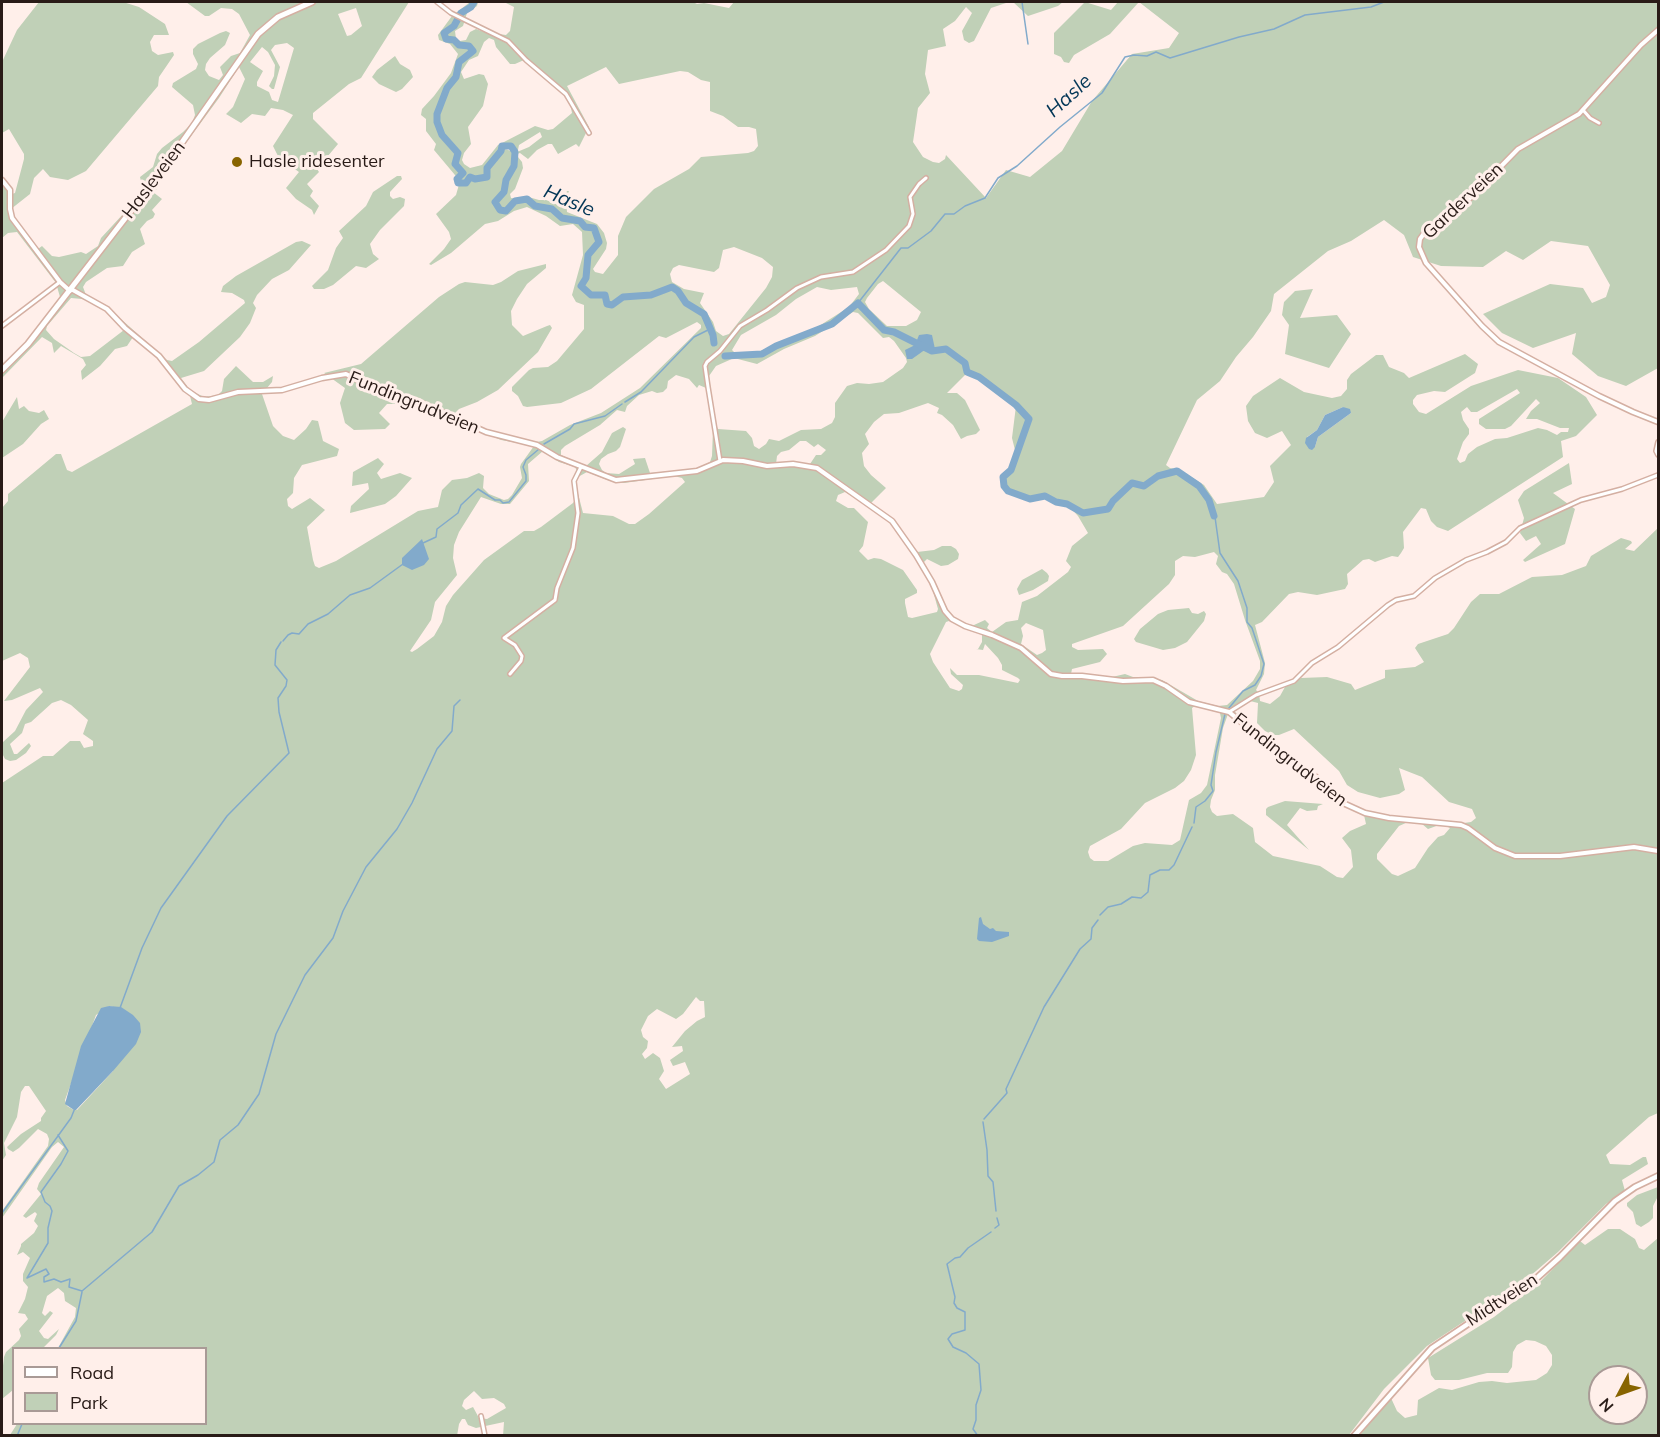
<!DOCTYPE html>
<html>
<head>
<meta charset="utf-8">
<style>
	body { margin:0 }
	#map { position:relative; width:1660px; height:1437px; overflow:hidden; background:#ffefea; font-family:Mulish,sans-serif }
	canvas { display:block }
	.frame { position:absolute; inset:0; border:3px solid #291b17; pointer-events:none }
	.legend { position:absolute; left:12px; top:1347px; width:195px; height:78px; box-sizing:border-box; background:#ffefea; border:2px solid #a99a96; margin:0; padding:8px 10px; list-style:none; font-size:18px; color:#291b17 }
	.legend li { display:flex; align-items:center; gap:12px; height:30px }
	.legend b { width:30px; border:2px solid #a99a96 }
	.north { position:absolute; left:1588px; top:1365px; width:60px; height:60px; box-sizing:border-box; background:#ffefea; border:2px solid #a99a96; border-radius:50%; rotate:229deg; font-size:16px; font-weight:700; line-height:24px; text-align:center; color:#291b17 }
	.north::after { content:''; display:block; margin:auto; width:21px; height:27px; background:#886400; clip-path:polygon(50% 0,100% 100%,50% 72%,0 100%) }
</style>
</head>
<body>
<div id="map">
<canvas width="1660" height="1437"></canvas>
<div class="frame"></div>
<ul class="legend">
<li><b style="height:8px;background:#fff"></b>Road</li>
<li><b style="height:16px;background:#c0d0b7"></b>Park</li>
</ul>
<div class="north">N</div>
</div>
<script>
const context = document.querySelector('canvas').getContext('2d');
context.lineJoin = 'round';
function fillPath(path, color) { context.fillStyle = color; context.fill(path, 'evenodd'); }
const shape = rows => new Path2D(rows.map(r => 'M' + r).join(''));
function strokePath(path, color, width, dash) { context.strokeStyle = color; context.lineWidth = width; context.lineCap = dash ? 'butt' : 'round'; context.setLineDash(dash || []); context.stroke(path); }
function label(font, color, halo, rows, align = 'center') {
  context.font = font + ' Mulish,sans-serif'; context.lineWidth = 6; context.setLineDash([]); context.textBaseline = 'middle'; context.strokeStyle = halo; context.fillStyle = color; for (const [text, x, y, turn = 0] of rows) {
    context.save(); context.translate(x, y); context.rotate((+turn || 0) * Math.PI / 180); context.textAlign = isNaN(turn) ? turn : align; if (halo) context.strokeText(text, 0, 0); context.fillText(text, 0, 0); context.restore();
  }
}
fillPath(shape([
	[39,2,123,2,139,7,165,24,169,35,154,35,150,42,152,51,158,55,173,52,174,55,159,77,158,86,86,171,68,180,50,177,43,169,34,178,30,194,11,209,13,217,38,249,42,246,52,256,59,257,81,252,86,254,98,246,101,238,124,213,144,187,145,183,141,181,140,177,153,167,157,154,162,148,183,132,192,123,195,115,193,105,172,87,173,83,196,69,198,64,193,54,193,49,198,44,220,33,226,31,230,33,225,45,210,58,206,64,205,70,209,76,219,80,223,75,220,67,231,56,240,53,250,35,239,14,232,9,221,8,209,16,205,16,186,2,409,2,361,78,349,84,313,113,313,119,338,144,317,169,319,172,307,184,313,191,310,196,319,206,314,215,312,210,296,199,286,188,299,172,279,158,273,146,293,115,283,110,271,108,265,116,252,114,241,123,226,114,233,107,245,79,239,67,219,98,155,185,157,189,153,192,162,199,152,210,155,214,153,218,147,221,140,229,145,244,132,252,123,266,107,268,86,282,83,287,86,295,113,312,167,360,172,361,199,342,245,303,244,300,232,293,221,292,223,286,236,276,296,242,302,241,311,245,289,270,272,279,257,295,253,303,256,308,250,323,240,337,204,371,181,378,190,390,204,397,218,395,222,391,224,379,236,366,253,382,263,382,273,376,272,382,262,394,273,426,283,436,294,440,306,429,312,420,318,421,323,441,339,449,337,456,302,465,294,478,293,493,287,499,288,506,292,509,310,498,325,510,307,527,313,560,315,566,319,568,336,561,418,511,438,507,442,490,452,480,467,478,479,473,484,476,483,488,489,494,504,500,508,499,512,495,522,478,520,467,521,464,534,446,501,440,457,422,453,424,455,417,484,429,537,442,542,441,570,425,601,413,640,388,701,328,701,325,697,322,666,338,659,336,591,389,561,403,527,407,523,406,518,396,512,391,512,387,529,370,533,368,548,367,557,361,584,329,584,305,576,302,572,295,583,255,582,232,573,224,560,226,546,216,527,207,514,211,498,221,485,224,451,253,431,265,429,264,444,249,451,239,449,232,436,214,456,195,460,181,434,150,436,144,426,131,426,119,421,115,422,109,434,96,451,73,458,54,450,44,439,40,438,35,452,16,470,2,478,2,477,6,467,13,463,26,455,31,456,39,460,41,466,40,470,32,476,29,484,32,506,35,510,31,514,7,504,2,693,2,697,4,704,3,729,8,734,2,1009,2,991,8,974,41,969,43,964,40,962,31,972,13,966,7,955,21,943,29,946,46,928,50,925,74,930,93,918,108,913,142,923,157,933,162,939,163,945,159,946,155,986,198,1006,170,1030,177,1062,151,1092,101,1132,54,1169,48,1179,33,1139,2,1110,34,1074,55,1069,63,1064,62,1061,57,1054,54,1054,33,1085,2,1111,10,1118,2,1658,2,1658,368,1626,386,1598,376,1572,354,1576,333,1533,348,1502,333,1483,314,1550,284,1583,288,1592,303,1606,297,1610,285,1588,246,1551,241,1523,260,1506,251,1483,267,1441,266,1413,257,1404,235,1384,220,1351,241,1328,251,1274,294,1271,311,1253,337,1236,357,1220,381,1197,400,1166,465,1170,468,1180,470,1204,485,1217,504,1264,497,1274,482,1270,466,1291,445,1282,431,1267,438,1255,433,1248,421,1246,406,1253,396,1280,378,1304,392,1332,398,1341,396,1347,389,1347,380,1351,374,1376,355,1383,355,1389,367,1404,373,1409,378,1465,354,1478,364,1475,373,1445,392,1434,391,1417,395,1413,400,1413,404,1419,412,1426,414,1471,386,1518,370,1558,378,1586,397,1597,415,1576,436,1561,441,1563,457,1448,531,1437,527,1431,521,1426,509,1421,508,1403,532,1404,548,1401,553,1398,557,1392,556,1375,562,1369,559,1363,560,1347,574,1348,584,1345,589,1317,595,1298,592,1289,594,1262,622,1255,625,1265,663,1264,674,1256,690,1259,693,1260,701,1270,704,1280,696,1285,687,1301,678,1327,677,1351,684,1355,690,1385,678,1385,670,1415,667,1424,662,1415,648,1418,644,1448,634,1454,628,1471,602,1480,594,1499,594,1532,577,1562,575,1586,566,1591,556,1621,538,1631,541,1632,543,1625,549,1634,551,1658,528,1658,1113,1649,1117,1606,1155,1610,1164,1630,1165,1643,1157,1646,1157,1648,1164,1622,1180,1625,1191,1606,1204,1558,1252,1536,1271,1518,1286,1427,1346,1384,1389,1349,1435,503,1436,504,1422,476,1428,468,1425,465,1419,462,1419,459,1424,457,1436,10,1435,17,1424,206,1424,206,1348,58,1348,75,1317,76,1308,65,1301,64,1293,58,1288,47,1296,42,1313,45,1316,50,1311,53,1313,39,1331,44,1338,48,1339,59,1329,56,1335,43,1348,14,1348,13,1390,2,1399,2,1374,4,1357,6,1352,19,1340,21,1336,19,1329,28,1319,25,1314,18,1313,25,1299,28,1287,23,1281,23,1274,30,1258,23,1252,17,1255,21,1246,21,1244,34,1233,38,1226,34,1221,37,1214,35,1212,26,1218,23,1216,41,1194,37,1189,39,1183,64,1147,58,1142,52,1147,2,1218,2,1211,48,1146,49,1139,47,1134,38,1129,19,1148,13,1152,8,1149,7,1147,21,1134,41,1121,41,1118,46,1111,29,1086,25,1086,21,1092,17,1117,4,1143,6,1155,2,1161,2,783,43,756,53,756,70,741,80,741,84,748,93,746,93,741,83,734,88,720,71,705,61,700,52,703,31,722,25,724,22,733,10,744,14,754,17,754,29,743,31,746,26,753,16,760,10,761,5,759,2,753,3,742,15,731,26,710,43,692,40,688,12,700,4,701,30,667,28,658,20,653,2,661,2,508,8,501,8,494,56,454,61,454,67,470,72,472,192,404,190,396,156,355,133,337,127,346,115,349,100,366,82,380,81,371,86,365,83,359,61,346,54,353,52,343,42,337,2,378,2,364,23,346,60,297,56,283,17,232,8,233,2,238,2,177,9,185,12,194,15,193,24,159,24,154,9,129,2,133,2,62,17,30],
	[356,8,362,26,351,35,347,36,338,14],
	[489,38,494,40,496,47,510,64,515,64,524,60,563,93,570,103,572,113,553,129,548,130,535,126,504,142,498,145,482,165,470,168,464,164,462,160,464,153,471,144,468,127,483,106,488,84,484,75,479,74,464,79,461,72,469,60,478,56,484,42],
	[287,43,294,48,278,102,272,100,269,92,257,86,257,82,263,71,250,62,262,47,268,52,275,65,274,76,269,86,272,89,274,89,280,67,271,50,275,45],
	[606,67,619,84,680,71,688,72,701,80,710,82,710,111,723,116,738,127,749,127,756,129,758,146,754,151,748,153,701,157,689,169,654,189,626,217,618,236,618,255,603,274,595,272,593,269,606,249,607,243,604,233,597,224,567,212,566,198,569,191,567,191,561,206,546,200,539,200,525,196,518,199,511,198,510,194,515,189,523,168,522,162,518,157,515,159,511,151,505,149,512,146,516,151,518,150,519,145,540,132,542,137,529,147,517,152,517,154,520,153,528,159,537,150,548,144,552,144,558,154,576,144,579,147,589,127,567,86],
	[734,247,762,258,773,267,772,277,766,288,729,334,723,336,716,331,713,322,700,303,704,293,684,289,672,282,670,274,673,268,679,265,714,272,719,268,723,250],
	[883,281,921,312,917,320,906,326,887,326,869,309,865,302,867,298,878,284],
	[817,287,831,290,857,287,859,294,849,307,819,326,803,333,758,352,734,352,732,350,741,335,776,315,796,299],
	[71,298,82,299,97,305,104,310,124,330,90,356,81,357,74,353,54,339,46,330,47,326],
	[853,312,858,313,883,338,889,337,894,341,906,358,907,362,903,368,883,382,869,384,857,383,847,386,835,403,835,417,832,423,821,429,801,430,779,441,769,439,766,444,759,449,754,446,752,438,746,431,718,429,715,423,709,376,716,366,734,358,757,364,784,349,815,336],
	[967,373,979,377,1016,406,1012,438,1015,450,1011,469,1003,477,1004,486,1008,491,1030,499,1045,496,1056,502,1067,504,1078,516,1088,533,1072,546,1066,561,1071,567,1068,572,1037,596,1022,602,1018,620,1006,622,992,632,987,628,989,624,985,620,974,625,965,624,951,615,948,610,923,563,927,559,941,566,948,565,958,559,959,554,956,549,951,546,942,546,934,550,917,552,893,520,871,503,886,488,871,475,864,466,862,453,869,444,865,434,874,422,884,414,899,413,928,403,939,408,937,413,942,415,953,425,961,439,967,436,976,434,980,430,965,400,957,393,947,393],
	[676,375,689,379,697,388,699,385,706,388,713,429,712,456,710,462,696,469,650,473,645,458,633,459,635,464,619,474,606,473,602,470,599,464,601,459,608,454,616,451,620,447,626,429,623,427,612,433,602,452,586,466,561,455,561,450,565,446,600,425,617,410,625,412,627,406,639,395,652,391,657,393,663,392,667,388,668,381],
	[1517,389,1520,393,1479,419,1479,424,1486,429,1505,429,1511,426,1536,399,1540,403,1531,411,1526,419,1537,419,1560,428,1569,428,1568,432,1561,432,1557,435,1547,430,1538,428,1507,438,1495,439,1477,447,1468,454,1465,461,1460,463,1457,459,1463,442,1469,434,1469,429,1463,420,1461,412,1467,407,1471,412,1477,412],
	[1343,407,1351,413,1318,437,1315,447,1307,437,1317,430,1325,415],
	[800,441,806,441,814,447,818,444,826,450,821,455,816,455,810,464,776,464,777,456,781,452,789,450],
	[543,451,559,462,575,467,577,471,572,483,575,500,573,503,541,527,534,531,524,531,484,560,453,595,446,606,442,622,434,636,417,649,412,652,410,651,431,620,435,602,457,575,453,558,454,545,459,532,481,497,501,504,510,504,529,481,528,464],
	[587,472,610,481,624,483,674,476,682,478,685,482,649,514,635,524,629,524,613,516,583,513,575,482,578,477],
	[845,492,882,515,900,534,931,584,938,609,937,612,912,618,908,617,905,603,905,599,917,593,917,590,903,570,881,559,874,558,868,560,859,551,863,546,868,522,854,508,848,508,836,501,838,495],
	[1214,552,1218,556,1216,564,1222,572,1227,574,1234,584,1245,620,1260,661,1260,669,1253,681,1227,705,1218,706,1198,701,1162,680,1156,679,1133,677,1125,674,1112,677,1071,674,1072,669,1100,662,1107,654,1103,649,1078,650,1072,647,1072,644,1123,626,1169,584,1175,575,1175,561,1183,556,1195,557],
	[949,621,979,633,982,635,982,642,978,649,976,649,983,650,985,644,998,658,1002,665,1002,670,1018,678,1020,680,1018,683,979,675,957,675,950,668,951,674,963,685,962,689,959,691,950,688,933,662,930,654,946,622],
	[1026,623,1043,630,1046,650,1042,653,1037,655,1021,644,1023,636,1021,628],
	[1250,701,1258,703,1257,723,1265,731,1273,735,1279,735,1294,729,1339,771,1347,785,1358,792,1380,798,1399,794,1405,790,1399,768,1422,777,1449,802,1472,809,1476,818,1471,822,1464,823,1407,818,1381,815,1353,806,1314,774,1274,746,1235,712,1235,709,1240,708],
	[1195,706,1217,710,1220,713,1221,718,1207,785,1201,793,1189,800,1180,840,1172,845,1145,843,1133,846,1108,861,1094,861,1090,858,1088,852,1090,846,1121,829,1145,803,1175,788,1184,781,1191,770,1196,755,1192,708],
	[1228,714,1247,728,1275,754,1314,778,1345,805,1364,815,1366,824,1350,831,1342,838,1351,850,1353,867,1343,878,1337,877,1320,866,1273,856,1255,842,1253,828,1233,814,1217,816,1212,812,1210,807,1211,800,1215,790,1215,775,1223,728],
	[1408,822,1422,824,1428,829,1442,824,1450,828,1444,835,1438,837,1428,848,1415,868,1398,876,1392,874,1377,859,1377,854,1399,826],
	[696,997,700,1001,704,1001,705,1017,697,1021,685,1031,672,1047,682,1046,683,1051,670,1060,673,1066,685,1062,690,1074,666,1089,659,1079,664,1071,660,1058,653,1053,645,1059,642,1054,647,1048,648,1041,643,1037,641,1030,648,1016,657,1009,676,1019,683,1014],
	[109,1006,122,1009,113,1071,77,1110,74,1110,67,1106,65,1100,96,1015],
	[474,1391,482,1399,494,1398,504,1404,506,1408,487,1419,479,1418,473,1407,466,1410,462,1406,464,1400],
	[1013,2,1063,2,1058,6,1028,16],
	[395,56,400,64,410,70,413,77,402,89,396,92,379,84,372,77,377,70],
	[397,176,401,176,402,179,390,192,390,196,393,199,400,197,405,199,404,206,380,230,370,244,373,254,379,259,366,268,356,266,333,285,324,289,314,289,312,286,328,270,336,248,343,238,339,231,366,206,373,192],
	[546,264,546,268,527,284,517,299,511,311,512,325,523,336,547,326,550,325,552,328,538,352,498,390,477,402,459,409,453,415,435,407,416,404,387,404,379,413,390,424,385,429,354,430,345,423,340,403,345,388,324,373,361,364,439,297,459,284,465,282,493,285,501,282,518,271],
	[1313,289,1300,318,1337,315,1351,334,1329,368,1285,354,1289,325,1282,315,1284,302,1295,291],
	[17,397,19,409,24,406,29,411,39,413,44,410,49,419,41,424,23,444,2,458,2,422],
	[378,458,384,464,377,473,381,479,400,473,412,478,396,496,385,504,350,513,351,506,369,489,368,483,352,486,353,472],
	[1569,463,1572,484,1553,493,1575,509,1565,544,1525,562,1523,560,1541,544,1536,536,1526,541,1520,533,1524,518,1518,500,1524,491],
	[1042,569,1047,573,1049,576,1048,581,1033,590,1019,595,1017,589,1022,580],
	[1189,608,1192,613,1198,614,1204,611,1206,614,1204,621,1187,642,1175,648,1163,650,1136,642,1134,639,1140,629,1158,614,1168,610],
	[1285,801,1323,804,1318,806,1317,810,1307,811,1300,808,1287,825,1309,850,1266,815,1266,809,1268,807],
	[1658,1187,1658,1196,1653,1206,1653,1218,1649,1222,1641,1227,1636,1224,1633,1212,1627,1206,1627,1203,1637,1195],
	[1608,1229,1620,1229,1635,1239,1639,1248,1644,1250,1658,1238,1658,1435,1360,1435,1391,1398,1397,1411,1405,1418,1417,1415,1418,1400,1439,1388,1452,1390,1479,1382,1492,1381,1507,1383,1536,1380,1547,1373,1552,1365,1552,1355,1546,1346,1535,1341,1526,1340,1517,1345,1513,1352,1512,1367,1508,1373,1487,1373,1459,1380,1435,1380,1431,1375,1428,1358,1494,1317,1541,1281,1580,1241,1585,1245],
	[1600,1377,1636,1377,1636,1413,1600,1413]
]), '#c0d0b7');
fillPath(shape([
	[927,334,932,335,935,349,926,349,912,359,907,359,905,350,915,345,919,335],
	[1343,407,1350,409,1351,413,1318,437,1315,447,1312,450,1309,449,1305,443,1306,438,1317,430,1325,415],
	[422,539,429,559,424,565,412,570,402,565,402,558],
	[981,917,983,924,990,929,993,928,996,931,1009,932,1009,936,992,942,979,941,977,939,979,918],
	[109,1006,121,1007,133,1015,140,1023,141,1032,136,1044,113,1071,76,1110,74,1110,65,1104,81,1046,101,1008]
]), '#82aacb');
strokePath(shape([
	[1022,2,1028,44],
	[858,303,901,248,908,248,931,231,945,214,954,214,965,206,985,198,998,178,1017,166,1060,127,1102,93,1125,57,1134,55,1147,56,1156,52,1170,58,1239,37,1274,29,1305,15,1371,7,1384,2],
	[625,402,641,392,694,337,710,329],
	[544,444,570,429,574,424,605,416,622,404],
	[1215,517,1220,553,1238,581,1247,608,1247,622,1252,628,1264,664,1261,676,1255,685,1243,691,1229,708],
	[423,543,436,537,437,529,458,513,461,505,478,489,495,500,500,500,503,503,509,502,526,481,526,475,523,467,526,460,539,449],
	[283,641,288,635,292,633,299,634,308,624,328,614,350,595,370,588,403,564],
	[1194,823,1196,807,1205,801,1213,791,1211,785,1216,752,1225,714],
	[1100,915,1108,907,1121,904,1132,897,1141,898,1148,892,1150,875,1160,870,1169,870,1174,865,1192,827],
	[120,1008,142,948,161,908,227,816,289,753,279,712,278,698,286,686,287,680,275,665,276,650,281,642],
	[984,1119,1007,1093,1006,1089,1044,1007,1080,949,1091,939,1092,928,1098,920],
	[983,1122,987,1150,988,1176,993,1182,996,1211],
	[58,1135,68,1151,61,1164,41,1192,45,1202,50,1206,52,1211,48,1228,48,1243,27,1278,46,1269,49,1274,44,1277,44,1282,54,1279,61,1282,70,1279,69,1287,82,1291,152,1232,179,1186,198,1175,214,1162,220,1140,238,1125,259,1094,276,1034,305,975,333,938,343,911,366,867,397,829,412,803,437,749,452,731,454,706,460,700],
	[2,1213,71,1118,75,1108],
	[995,1228,999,1225,997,1218],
	[59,1348,76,1321,82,1292],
	[17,1436,22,1424],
	[978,1436,973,1429,976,1420,976,1405,981,1390,979,1364,966,1353,953,1347,948,1339,952,1334,965,1330,965,1312,957,1308,954,1303,955,1297,947,1264,955,1258,960,1257,968,1248,991,1232]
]), '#82aacb', 1.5);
strokePath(shape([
	[474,2,471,7,461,13,454,26,444,33,446,39,454,40,459,45,469,46,473,51,459,62,456,77,447,88,437,114,437,122,442,135,458,153,455,164,463,173,457,179,458,183,466,183,470,177,475,179,487,177,487,168,501,151,502,146,511,146,515,152,514,166,506,180,504,192,495,202,500,210,506,211,515,201,527,199,535,206,552,209,562,218,580,221,585,227,594,228,599,242,588,255,586,278,581,286,591,295,605,295,607,304,612,305,623,297,651,295,672,287,678,291,686,303,704,314,713,335,714,343],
	[725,356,762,354,776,346,832,324,858,303,884,330,894,332,932,351,946,349,965,363,967,372,979,377,1016,405,1029,419,1011,470,1003,477,1004,486,1008,491,1030,499,1045,496,1056,502,1067,504,1083,513,1108,509,1113,501,1132,483,1144,486,1158,476,1177,471,1199,486,1209,500,1214,516]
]), '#82aacb', 7);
const minor = shape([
	[437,2,451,13,508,41,526,60,566,94,589,133],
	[1583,110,1590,118,1599,123],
	[2,326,60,282],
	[1658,442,1656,451,1658,455],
	[720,461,708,387,705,366,707,362,720,351,740,326,767,310,797,288,821,277,853,272,886,250,909,226,913,214,910,197,919,184,926,178],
	[510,674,521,661,522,656,515,645,504,638,555,600,557,588,573,548,578,513,574,481,581,467],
	[1229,712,1256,695,1294,681,1312,663,1338,647,1388,605,1396,600,1414,596,1435,578,1466,560,1487,552,1506,542,1520,528,1581,500,1622,489,1658,475],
	[481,1416,485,1436]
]);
const tertiary = shape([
	[1658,30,1641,45,1579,114,1518,149,1470,198,1425,232,1420,239,1419,247,1426,263,1482,326,1499,342,1599,396,1633,412,1658,422],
	[2,180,10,190,10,209,12,218,60,282,70,291],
	[71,289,107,309,125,328,159,356,185,389,199,399,209,400,238,392,282,390,322,378,346,374,382,392,417,401,486,432,537,445,557,457,616,480,697,471,723,460,743,461,767,466,793,464,817,468,892,521,916,555,932,582,945,611,952,619,965,626,992,635,1021,648,1051,674,1062,676,1082,676,1123,681,1153,680,1166,686,1189,702,1229,712,1278,752,1316,777,1343,803,1365,813,1389,818,1461,825,1468,828,1495,848,1515,856,1560,856,1634,847,1658,851]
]);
const secondary = shape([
	[1354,1436,1432,1348,1538,1277,1560,1257,1615,1201,1635,1187,1658,1176]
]);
const primary = shape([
	[2,370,28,344,164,168,258,34,278,17,312,2]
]);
strokePath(minor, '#d4afa2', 6);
strokePath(tertiary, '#d4afa2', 7);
strokePath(secondary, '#d4afa2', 8);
strokePath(primary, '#d4afa2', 8);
strokePath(minor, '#fff', 3);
strokePath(tertiary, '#fff', 4);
strokePath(secondary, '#fff', 4.5);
strokePath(primary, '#fff', 5);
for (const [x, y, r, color] of [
	[237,162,6,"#886400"]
]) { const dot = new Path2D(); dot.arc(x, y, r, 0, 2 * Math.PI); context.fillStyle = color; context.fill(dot); strokePath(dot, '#ffefea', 2); }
label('18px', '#291b17', '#ffefea', [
	["Hasle ridesenter",249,162]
], 'left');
label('18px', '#291b17', '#ffefea', [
	["Hasleveien",154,180,-53],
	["Garderveien",1463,201,-43],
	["Fundingrudveien",414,403,22],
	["Fundingrudveien",1290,760,38],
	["Midtveien",1502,1300,-33]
]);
label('italic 20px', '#023656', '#ffefea', [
	["Hasle",1069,96,-42],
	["Hasle",569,201,23]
]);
</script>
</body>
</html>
